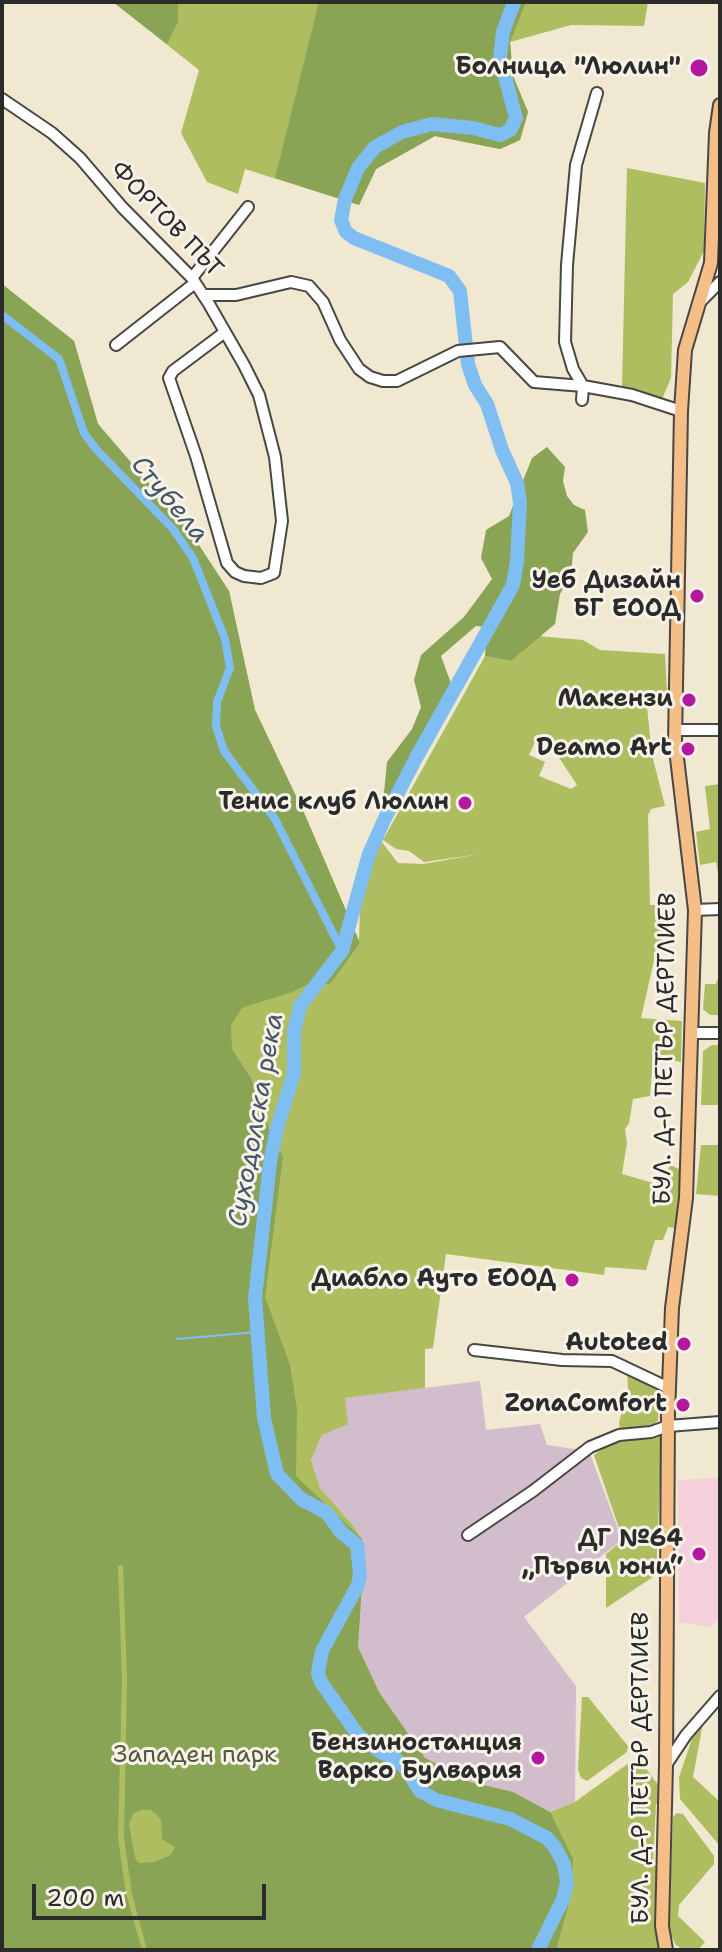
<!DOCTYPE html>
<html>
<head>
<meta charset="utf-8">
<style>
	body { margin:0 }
	#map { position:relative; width:722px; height:1952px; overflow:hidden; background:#f0e8d0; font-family:"Shantell Sans",sans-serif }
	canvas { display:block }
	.frame { position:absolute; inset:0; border:4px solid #2b2b2b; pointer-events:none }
	.scale { position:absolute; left:32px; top:1884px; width:234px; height:36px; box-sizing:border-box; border:4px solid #2b2b2b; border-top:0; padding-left:10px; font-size:24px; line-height:28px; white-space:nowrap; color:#2b2b2b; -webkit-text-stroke:6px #f7f3e8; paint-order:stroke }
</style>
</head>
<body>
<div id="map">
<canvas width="722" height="1952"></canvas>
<div class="frame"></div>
<div class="scale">200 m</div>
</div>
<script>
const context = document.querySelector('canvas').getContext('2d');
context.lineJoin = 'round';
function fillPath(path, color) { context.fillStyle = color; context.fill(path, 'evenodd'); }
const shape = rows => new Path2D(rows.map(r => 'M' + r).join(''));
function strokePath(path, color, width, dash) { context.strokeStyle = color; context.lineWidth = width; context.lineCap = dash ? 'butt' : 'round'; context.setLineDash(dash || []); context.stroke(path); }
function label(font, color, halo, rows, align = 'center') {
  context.font = font + ' "Shantell Sans",sans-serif'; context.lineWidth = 6; context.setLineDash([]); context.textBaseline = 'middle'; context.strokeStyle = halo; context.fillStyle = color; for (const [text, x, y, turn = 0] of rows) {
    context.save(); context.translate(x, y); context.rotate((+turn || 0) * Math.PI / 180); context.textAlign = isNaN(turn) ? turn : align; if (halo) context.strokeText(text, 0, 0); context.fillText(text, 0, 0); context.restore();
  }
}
fillPath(shape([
	[720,1478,720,1618,710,1627,679,1622,678,1480]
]), '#f5cfda');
fillPath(shape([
	[480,1381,486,1430,540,1424,547,1445,589,1451,622,1540,524,1617,576,1686,575,1802,550,1812,513,1792,470,1782,425,1758,379,1692,358,1647,363,1568,362,1539,352,1524,320,1488,311,1460,322,1435,344,1398]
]), '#d1bdcb');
fillPath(shape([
	[113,2,648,2,644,26,571,25,510,42,513,76,528,112,520,140,500,149,435,136,376,169,359,205,245,169,238,194,207,182,181,133,199,70],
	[627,168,705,183,704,251,688,282,673,294,671,378,662,399,622,387],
	[2,284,74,341,98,424,189,530,229,591,255,710,305,815,359,941,360,908,372,858,381,841,398,863,423,864,474,855,424,862,409,851,396,849,383,840,485,656,511,661,538,636,583,640,600,650,665,654,667,690,663,692,662,700,651,701,647,707,652,755,665,806,651,809,648,815,650,905,674,905,653,965,641,1018,682,1021,681,1062,664,1059,652,1071,650,1096,633,1099,629,1123,625,1129,627,1143,622,1174,660,1185,670,1165,679,1169,682,1179,682,1197,675,1228,668,1227,663,1240,655,1240,646,1270,605,1267,604,1275,446,1254,433,1348,425,1349,425,1388,345,1398,348,1424,322,1435,311,1460,320,1488,352,1524,362,1539,363,1568,358,1647,379,1692,425,1758,470,1782,513,1792,550,1812,575,1802,633,1760,640,1760,658,1785,661,1803,656,1804,653,1865,658,1866,660,1950,2,1950],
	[535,742,558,756,577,785,571,789,539,776,545,762,529,755],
	[720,784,720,873,718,873,716,862,700,865,696,832,710,829,705,786],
	[717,980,720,980,720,1015,710,1015,703,1009,705,984,716,984],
	[712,1045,720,1045,720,1105,701,1105,703,1051],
	[701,1145,720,1145,720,1196,696,1194],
	[627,1372,654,1387,660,1394,658,1421,648,1428,620,1432,619,1422,628,1390],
	[652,1434,662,1437,656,1575,606,1608,606,1554,623,1540,594,1455,618,1437],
	[582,1697,588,1697,628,1746,627,1752,587,1781,581,1778,578,1769],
	[703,1723,693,1777,720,1802,720,1846,680,1799,679,1777,693,1736],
	[677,1813,683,1814,714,1856,714,1864,679,1905,678,1916,705,1942,698,1950,683,1950,675,1944,669,1930,673,1817]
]), '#aebd5f');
fillPath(shape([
	[113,2,178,2,178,22,167,44],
	[319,2,526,2,510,42,513,76,528,112,520,140,500,149,435,136,376,169,359,205,275,178],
	[2,284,74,341,98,424,189,530,229,591,255,710,305,815,360,943,330,984,311,983,292,992,242,1008,231,1025,232,1049,252,1080,259,1107,283,1157,265,1297,290,1365,297,1409,296,1476,362,1539,363,1568,358,1647,379,1692,425,1758,470,1782,513,1792,550,1812,573,1859,571,1896,556,1950,147,1950,132,1894,124,1838,127,1679,123,1565,118,1566,122,1679,118,1838,126,1894,142,1950,2,1950],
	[141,1810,151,1810,157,1815,161,1820,162,1839,175,1847,171,1855,154,1862,139,1863,135,1858,129,1825,133,1814],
	[547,447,565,467,563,481,567,496,574,505,585,510,588,532,573,553,571,575,560,594,555,624,511,661,485,656,486,627,476,626,441,656,452,686,388,805,383,803,387,762,412,729,421,707,414,680,421,655,464,617,492,579,481,558,486,530,509,516,532,458]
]), '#8aa456');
strokePath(shape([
	[177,1339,257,1332]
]), '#7ebef2', 2);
strokePath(shape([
	[2,315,59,359,84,433,96,449,173,529,193,558,225,639,230,668,217,702,216,726,224,751,275,819,342,951]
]), '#7ebef2', 8);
strokePath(shape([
	[514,2,503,32,500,58,516,118,510,130,500,135,473,128,432,124,402,132,375,147,358,168,345,199,341,220,346,232,354,238,449,276,460,291,468,364,475,385,487,404,502,450,517,483,520,502,517,561,513,585,416,758,385,818,369,854,342,951,300,1006,294,1032,294,1073,277,1128,270,1163,255,1298,264,1418,277,1474,301,1499,327,1513,341,1532,357,1545,360,1575,358,1585,322,1651,318,1673,321,1682,358,1735,379,1751,397,1760,406,1769,420,1791,436,1800,510,1819,547,1838,555,1847,564,1864,567,1883,563,1899,538,1950]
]), '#7ebef2', 14);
const minor = shape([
	[2,99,52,133,80,158,122,207,192,278,209,304,244,365,259,395,275,457,282,521,274,573,261,578,244,576,235,572,227,563,196,456,169,378,173,371,225,332],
	[192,278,248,207],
	[204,295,236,295,291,282,309,286,323,302,340,340,359,369,370,377,383,381,397,381,458,351,500,347,534,382,583,386,632,395,681,411],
	[700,302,720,282],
	[116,345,195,283],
	[582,400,583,386,573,369,565,342,567,265,576,165,597,93],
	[675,730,718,730],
	[695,910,720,909],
	[692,1033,720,1033],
	[474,1350,562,1360,612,1361,669,1388],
	[468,1535,533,1491,590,1447,619,1435,651,1432,668,1426,720,1422],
	[666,1765,686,1735,720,1696]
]);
const major = shape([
	[666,1950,662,1926,666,1765,668,1413,672,1308,686,1198,695,910,675,741,681,411,685,350,711,263,716,133,720,105]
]);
strokePath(minor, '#494744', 14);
strokePath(major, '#494744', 16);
strokePath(minor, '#fff', 10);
strokePath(major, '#f6be87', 12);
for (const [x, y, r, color] of [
	[699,68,10,"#b5179e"],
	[697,596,8,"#b5179e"],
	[689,700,8,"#b5179e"],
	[688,749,8,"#b5179e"],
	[465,803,8,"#b5179e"],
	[572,1280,8,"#b5179e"],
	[684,1344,8,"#b5179e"],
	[683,1405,8,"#b5179e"],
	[699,1554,8,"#b5179e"],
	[538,1758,8,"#b5179e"]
]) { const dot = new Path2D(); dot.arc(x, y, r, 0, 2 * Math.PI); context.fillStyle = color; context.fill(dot); strokePath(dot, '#f7f3e8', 3); }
label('bold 24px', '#2b2b2b', '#f7f3e8', [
	["Болница \"Люлин\"",681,68],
	["Уеб Дизайн",681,582],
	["БГ ЕООД",681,610],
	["Макензи",673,700],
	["Deamo Art",672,749],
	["Тенис клуб Люлин",449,803],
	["Диабло Ауто ЕООД",556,1280],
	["Autoted",668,1344],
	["ZonaComfort",667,1405],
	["ДГ №64",683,1540],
	["„Първи юни“",683,1568],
	["Бензиностанция",522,1744],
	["Варко Булвария",522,1772]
], 'right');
label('24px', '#2b2b2b', '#f7f3e8', [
	["ФОРТОВ ПЪТ",166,220,46],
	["БУЛ. Д-Р ПЕТЪР ДЕРТЛИЕВ",666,1049,-89],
	["БУЛ. Д-Р ПЕТЪР ДЕРТЛИЕВ",642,1768,-90]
]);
label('24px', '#52573b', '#f7f3e8', [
	["Западен парк",195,1756]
]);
label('italic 26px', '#445767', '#f7f3e8', [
	["Стубела",169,500,50],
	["Суходолска река",257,1120,-80]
]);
</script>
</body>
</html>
